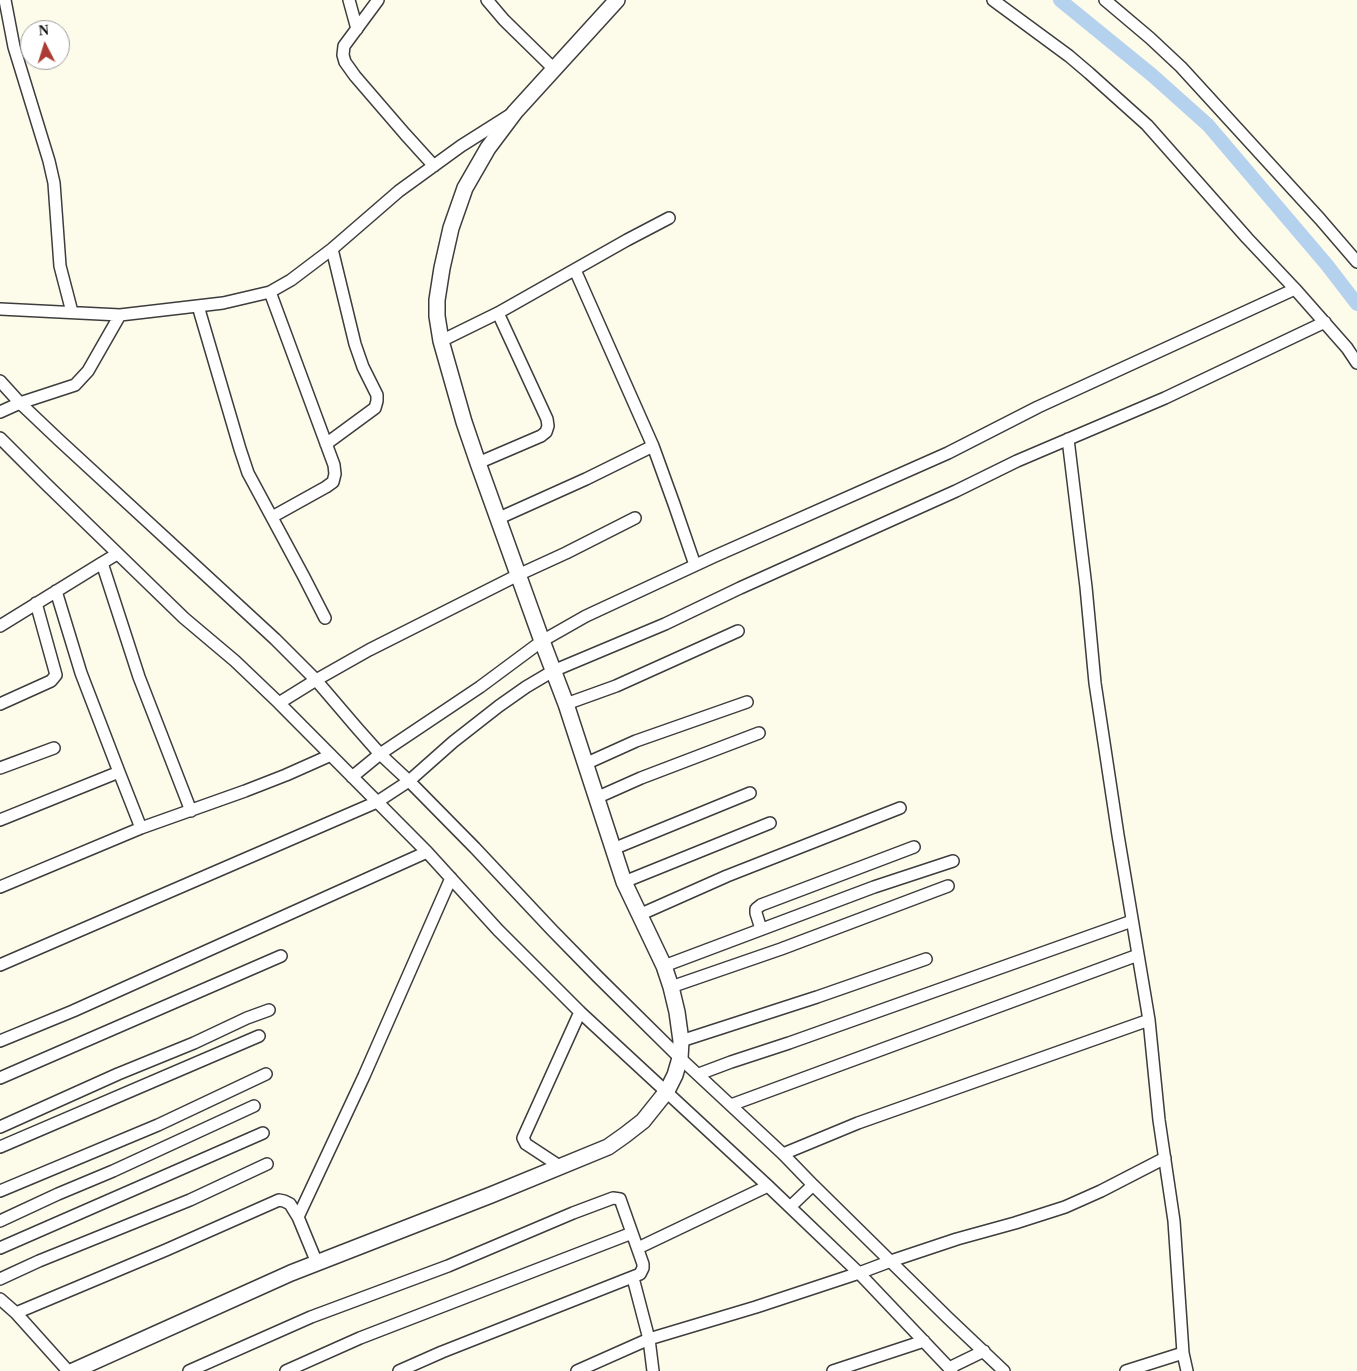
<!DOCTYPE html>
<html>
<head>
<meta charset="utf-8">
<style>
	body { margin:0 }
	#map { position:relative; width:1357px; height:1371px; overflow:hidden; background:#fdfbea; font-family:"Times New Roman",serif }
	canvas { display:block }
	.north { position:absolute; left:20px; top:20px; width:50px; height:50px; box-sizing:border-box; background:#fff; border:1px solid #9d9d9d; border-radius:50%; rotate:355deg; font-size:14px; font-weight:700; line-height:20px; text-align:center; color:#0a0a0a }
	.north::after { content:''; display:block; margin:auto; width:18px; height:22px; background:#aa3c33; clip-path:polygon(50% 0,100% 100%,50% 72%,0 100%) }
</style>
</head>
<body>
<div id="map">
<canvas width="1357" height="1371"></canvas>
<div class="north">N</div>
</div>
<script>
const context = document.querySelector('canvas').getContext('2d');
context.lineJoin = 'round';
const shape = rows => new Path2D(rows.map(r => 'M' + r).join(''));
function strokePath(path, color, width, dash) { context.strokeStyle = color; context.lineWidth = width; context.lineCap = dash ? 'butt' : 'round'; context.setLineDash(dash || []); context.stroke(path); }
strokePath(shape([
	[1060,0,1152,75,1208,125,1327,265,1357,304]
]), '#b4d1ee', 14);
const minor = shape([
	[5,0,14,47,49,161,54,183,60,266,72,312],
	[349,0,357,29],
	[378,0,344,46,343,55,345,62,355,76,405,134,434,166],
	[487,0,504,20,554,69],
	[993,0,1069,56,1089,73,1147,125,1247,238,1295,289,1347,348,1357,363],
	[1105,0,1150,38,1181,67,1320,219,1357,262],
	[575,270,653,446,674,504,695,565],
	[270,292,334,465,335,474,333,482,326,487,272,517],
	[198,306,240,449,248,473,304,577,325,618],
	[0,309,120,315,223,303,270,292,291,280,332,249,399,191,461,146,510,115],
	[441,341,498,313,627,240,669,218],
	[0,381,20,403,59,440,275,639,316,680,357,728,380,754,409,781,475,848,552,930,598,977,680,1058,783,1154,813,1185,947,1317,1004,1371],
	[0,412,20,403,75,385,88,371,120,315],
	[0,438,45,483,184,618,235,661,279,703,427,852,498,930,580,1012,768,1186,859,1273,952,1371],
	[1068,439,1086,587,1095,683,1118,835,1149,1020,1159,1120,1174,1221,1183,1353,1187,1371],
	[326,444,375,408,377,401,377,395,363,367,355,344,332,249],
	[478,463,541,436,546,432,548,426,547,419,498,313],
	[497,519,586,479,653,446],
	[117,554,102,563,139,677,191,811],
	[56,591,81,673,119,772],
	[0,626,102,563],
	[279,703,316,680,369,650,518,575,566,553,635,518],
	[0,704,51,681,56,675,36,603],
	[566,704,616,686,738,631],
	[585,764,636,741,747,702],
	[0,768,54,748],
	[352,777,380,754,480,687,542,641,586,616,713,557,948,453,1038,407,1295,289],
	[596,798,641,778,759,733],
	[0,820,119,772,141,828],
	[613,849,750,793],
	[624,882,770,823],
	[0,887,141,828,245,791,286,775,331,755],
	[639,915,727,876,900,808],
	[761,929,756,913,756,909,761,905,914,847],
	[0,965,377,802,409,781,453,742,499,706,526,687,553,671,665,624,740,588,956,491,1017,461,1165,398,1325,322],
	[664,966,874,887,953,861],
	[671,987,781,949,948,886],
	[0,1041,73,1011,427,852],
	[681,1041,817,997,926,959],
	[699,1074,731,1062,789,1043,1132,921],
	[0,1078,281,956],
	[731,1105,1138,955],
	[0,1127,118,1074,194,1043,247,1018,269,1010],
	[0,1147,259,1036],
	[783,1154,858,1123,1149,1020],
	[561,1167,526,1144,523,1138,580,1012],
	[0,1191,158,1125,266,1074],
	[790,1207,813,1185],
	[298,1217,364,1076,451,878],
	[0,1221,58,1194,113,1171,254,1106],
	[0,1248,263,1133],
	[638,1248,768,1186],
	[633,1278,649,1339,653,1371],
	[0,1279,39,1261,190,1200,267,1164],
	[0,1299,16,1313,68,1371],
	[16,1313,166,1250,279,1200,284,1201,290,1204,298,1217,317,1263],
	[949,1368,984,1351],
	[189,1371,311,1317,448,1266,573,1213,613,1198,620,1199,643,1264,643,1268,640,1274,442,1352,399,1371],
	[286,1371,360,1338,632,1233],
	[577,1371,649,1339,756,1307,859,1273,891,1261,957,1239,1015,1223,1065,1207,1101,1191,1165,1158],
	[833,1371,924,1341],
	[1126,1371,1183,1353]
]);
const tertiary = shape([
	[73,1371,291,1273,491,1195,608,1147,625,1135,643,1121,667,1091,675,1075,680,1058,681,1041,677,1012,671,987,664,966,624,882,566,704,542,641,478,463,464,422,441,341,437,316,437,300,442,268,451,228,465,188,488,148,515,112,617,0]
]);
strokePath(minor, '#3d3d3d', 14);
strokePath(tertiary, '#3d3d3d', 18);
strokePath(minor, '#fff', 11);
strokePath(tertiary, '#fff', 15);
</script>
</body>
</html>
